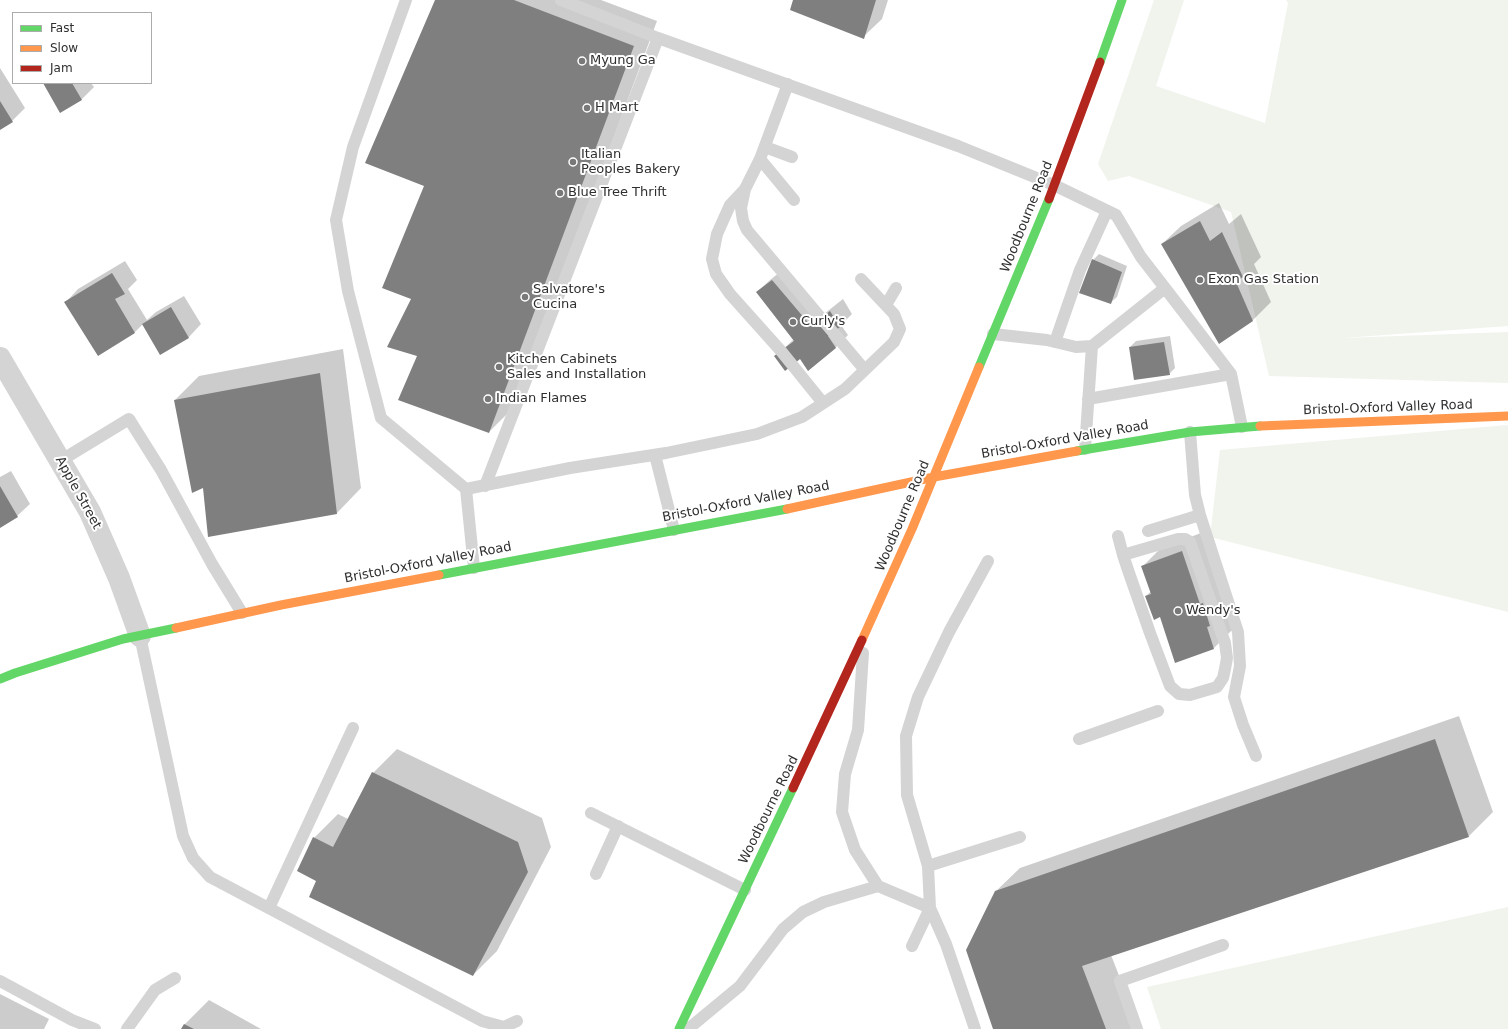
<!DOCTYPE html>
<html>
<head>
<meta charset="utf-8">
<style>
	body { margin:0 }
	#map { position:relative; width:1508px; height:1029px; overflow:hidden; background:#fff; font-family:"DejaVu Sans",sans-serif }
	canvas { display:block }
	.legend { position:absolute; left:12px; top:12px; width:140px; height:72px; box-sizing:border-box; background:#fff; border:1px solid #acacac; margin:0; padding:5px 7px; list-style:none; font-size:12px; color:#2f2f2f }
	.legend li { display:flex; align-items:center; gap:8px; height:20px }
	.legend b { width:20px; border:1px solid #acacac }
</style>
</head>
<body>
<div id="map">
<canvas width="1508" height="1029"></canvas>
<ul class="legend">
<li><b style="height:5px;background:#63d668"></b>Fast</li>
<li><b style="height:5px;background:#ff974d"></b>Slow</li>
<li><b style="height:5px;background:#b3261e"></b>Jam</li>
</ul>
</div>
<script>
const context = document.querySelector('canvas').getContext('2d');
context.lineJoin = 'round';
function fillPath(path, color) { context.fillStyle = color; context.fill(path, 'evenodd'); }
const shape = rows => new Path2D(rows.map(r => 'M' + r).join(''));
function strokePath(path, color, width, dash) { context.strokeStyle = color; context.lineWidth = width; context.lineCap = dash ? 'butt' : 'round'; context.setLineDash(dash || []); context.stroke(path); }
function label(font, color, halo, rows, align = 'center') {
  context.font = font + ' "DejaVu Sans",sans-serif'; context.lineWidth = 4; context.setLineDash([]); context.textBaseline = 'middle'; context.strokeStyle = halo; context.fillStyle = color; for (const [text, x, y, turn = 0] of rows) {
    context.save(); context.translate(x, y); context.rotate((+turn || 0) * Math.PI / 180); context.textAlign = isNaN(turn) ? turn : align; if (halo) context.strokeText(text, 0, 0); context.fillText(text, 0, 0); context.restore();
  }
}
fillPath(shape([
	[1154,0,1184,0,1156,86,1265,123,1288,3,1286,0,1508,0,1508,326,1343,338,1508,332,1508,383,1269,376,1231,212,1129,176,1108,181,1098,164],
	[1508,425,1508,612,1210,537,1220,450],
	[1508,907,1508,1029,1161,1029,1147,987]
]), '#f1f4ed');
fillPath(shape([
	[437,0,601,0,657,21,513,408,489,432,419,356,413,298,425,185],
	[794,0,888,0,882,19,863,37],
	[0,68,25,108,12,121,0,128],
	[44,83,91,83,94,87,81,100],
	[1219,203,1229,224,1241,214,1261,257,1254,264,1271,302,1253,320,1219,343,1162,244,1181,226],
	[1099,254,1127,266,1117,297,1110,303,1093,260],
	[125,261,137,280,128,289,147,320,156,312,184,296,201,324,189,337,160,353,143,324,135,332,98,354,66,302,78,289],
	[785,268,824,314,843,299,852,314,841,325,848,335,835,348,800,357,776,356,794,339,757,292,770,280],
	[1170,336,1175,368,1169,374,1130,347,1136,341],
	[343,349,361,488,337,513,204,487,175,400,199,376],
	[11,471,30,504,17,516,0,527,0,477],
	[1201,533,1232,630,1214,648,1160,616,1146,596,1151,591,1142,567,1161,548],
	[1459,716,1493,812,1469,836,1111,955,1140,1029,994,1029,995,892,1020,868],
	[397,749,542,818,551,847,497,951,473,975,318,881,314,838,338,814,348,819,373,773],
	[0,994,49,1019,44,1029,0,1029],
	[209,1000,261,1029,182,1029,185,1024]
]), '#0003');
fillPath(shape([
	[435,0,514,0,634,46,489,433,398,400,417,356,387,347,411,299,382,288,424,186,365,163],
	[793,0,876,0,864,39,790,10],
	[43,83,72,83,82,100,60,113],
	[0,101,13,122,0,130],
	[1200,221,1210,241,1222,232,1243,277,1236,282,1253,321,1219,344,1161,244],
	[1092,259,1122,272,1111,304,1079,293],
	[112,273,125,294,115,299,135,333,98,356,64,302],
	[772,280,811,326,830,311,840,327,828,336,836,348,808,371,800,359,785,371,774,356,794,341,756,292],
	[171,307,189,338,160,355,142,324],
	[1164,342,1170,375,1134,380,1129,347],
	[320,373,337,514,208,537,203,488,192,493,174,400],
	[0,486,18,517,0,528],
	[1182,551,1200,604,1203,603,1210,626,1207,627,1214,649,1175,663,1160,617,1154,620,1145,596,1151,594,1141,566],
	[1435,739,1469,837,1082,966,1106,1029,993,1029,966,950,995,891],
	[372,772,518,842,528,872,473,976,309,897,316,881,297,871,313,837,333,847],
	[184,1024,194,1029,181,1029]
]), '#7f7f7f');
strokePath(shape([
	[406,0,353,147,336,220,348,291,381,418,466,489,474,568],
	[658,38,958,146,1054,185,1116,215,1141,257,1165,288,1092,346,1076,347,1047,340,993,334],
	[788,84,760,159,745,189,730,205,717,234,712,259,716,274,730,294,781,351,823,403],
	[765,147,792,157],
	[760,159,794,200],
	[745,189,741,208,743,221,747,230,864,369],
	[886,305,896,288],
	[1055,342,1080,270,1107,211],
	[1231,374,1242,427],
	[1088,399,1231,374,1165,288],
	[1190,432,1195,495,1200,515,1238,632,1240,666,1234,697,1243,725,1256,756],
	[1085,449,1092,346],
	[655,455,674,530],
	[60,461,129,419,161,470,212,564,242,613],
	[485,486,658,38,561,0],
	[466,489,570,468,666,453,757,434,802,417,845,389,894,342,900,329,894,314,861,279],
	[1148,531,1200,515],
	[1118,536,1123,555,1128,570,1150,633,1170,686,1179,694,1190,695,1217,687,1223,678,1225,669,1227,658,1225,643,1190,542,1185,539,1178,539,1123,555],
	[140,636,183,836,193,858,210,877,482,1021,504,1027,517,1021],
	[863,653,858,730,845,774,842,812,855,850,878,886,930,908,912,946],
	[1079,739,1158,711],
	[591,813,745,890],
	[928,866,907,795,906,736,918,697,949,632,988,561],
	[596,874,618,826],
	[269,908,353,728],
	[0,981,72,1020,95,1029],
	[127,1029,155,990,175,978],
	[688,1029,740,986,783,929,803,912,824,902,878,886],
	[975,1029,946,944,930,908,928,866,1020,837],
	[1137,1029,1120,981,1223,945]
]), '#d4d4d4', 12);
strokePath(shape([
	[0,358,90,512,119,578,140,636]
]), '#d4d4d4', 22);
strokePath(shape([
	[1100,62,1122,0],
	[979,367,1049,199],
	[1077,451,1190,432,1260,426],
	[439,575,787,509],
	[0,679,15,673,123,639,176,628],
	[679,1029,793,788]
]), '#63d668', 9);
strokePath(shape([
	[1260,426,1508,416],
	[787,509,934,477,1077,451],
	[176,628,281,605,439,575],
	[862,640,912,529,979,367]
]), '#ff974d', 9);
strokePath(shape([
	[1049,199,1100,62],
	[793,788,862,640]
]), '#b3261e', 9);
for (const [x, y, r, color] of [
	[582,61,4,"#787878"],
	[587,108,4,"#787878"],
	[573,162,4,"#787878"],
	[560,193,4,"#787878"],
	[1200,280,4,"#787878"],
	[525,297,4,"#787878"],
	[793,322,4,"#787878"],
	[499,367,4,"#787878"],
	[488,399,4,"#787878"],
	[1178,611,4,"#787878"]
]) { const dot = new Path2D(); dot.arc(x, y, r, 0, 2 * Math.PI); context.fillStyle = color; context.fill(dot); strokePath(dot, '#fff', 1.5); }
label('13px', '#2f2f2f', '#fff', [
	["Myung Ga",590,61],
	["H Mart",595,108],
	["Italian",581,155],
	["Peoples Bakery",581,170],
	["Blue Tree Thrift",568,193],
	["Exon Gas Station",1208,280],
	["Salvatore's",533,290],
	["Cucina",533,305],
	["Curly's",801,322],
	["Kitchen Cabinets",507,360],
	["Sales and Installation",507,375],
	["Indian Flames",496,399],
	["Wendy's",1186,611]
], 'left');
label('13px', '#2f2f2f', '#fff', [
	["Woodbourne Road",1027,217,-68],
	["Bristol-Oxford Valley Road",1388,408,-2],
	["Bristol-Oxford Valley Road",1065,440,-10],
	["Apple Street",78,493,61],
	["Bristol-Oxford Valley Road",746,502,-11],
	["Woodbourne Road",903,516,-67],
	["Bristol-Oxford Valley Road",428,563,-11],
	["Woodbourne Road",769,810,-64]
]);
</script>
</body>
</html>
